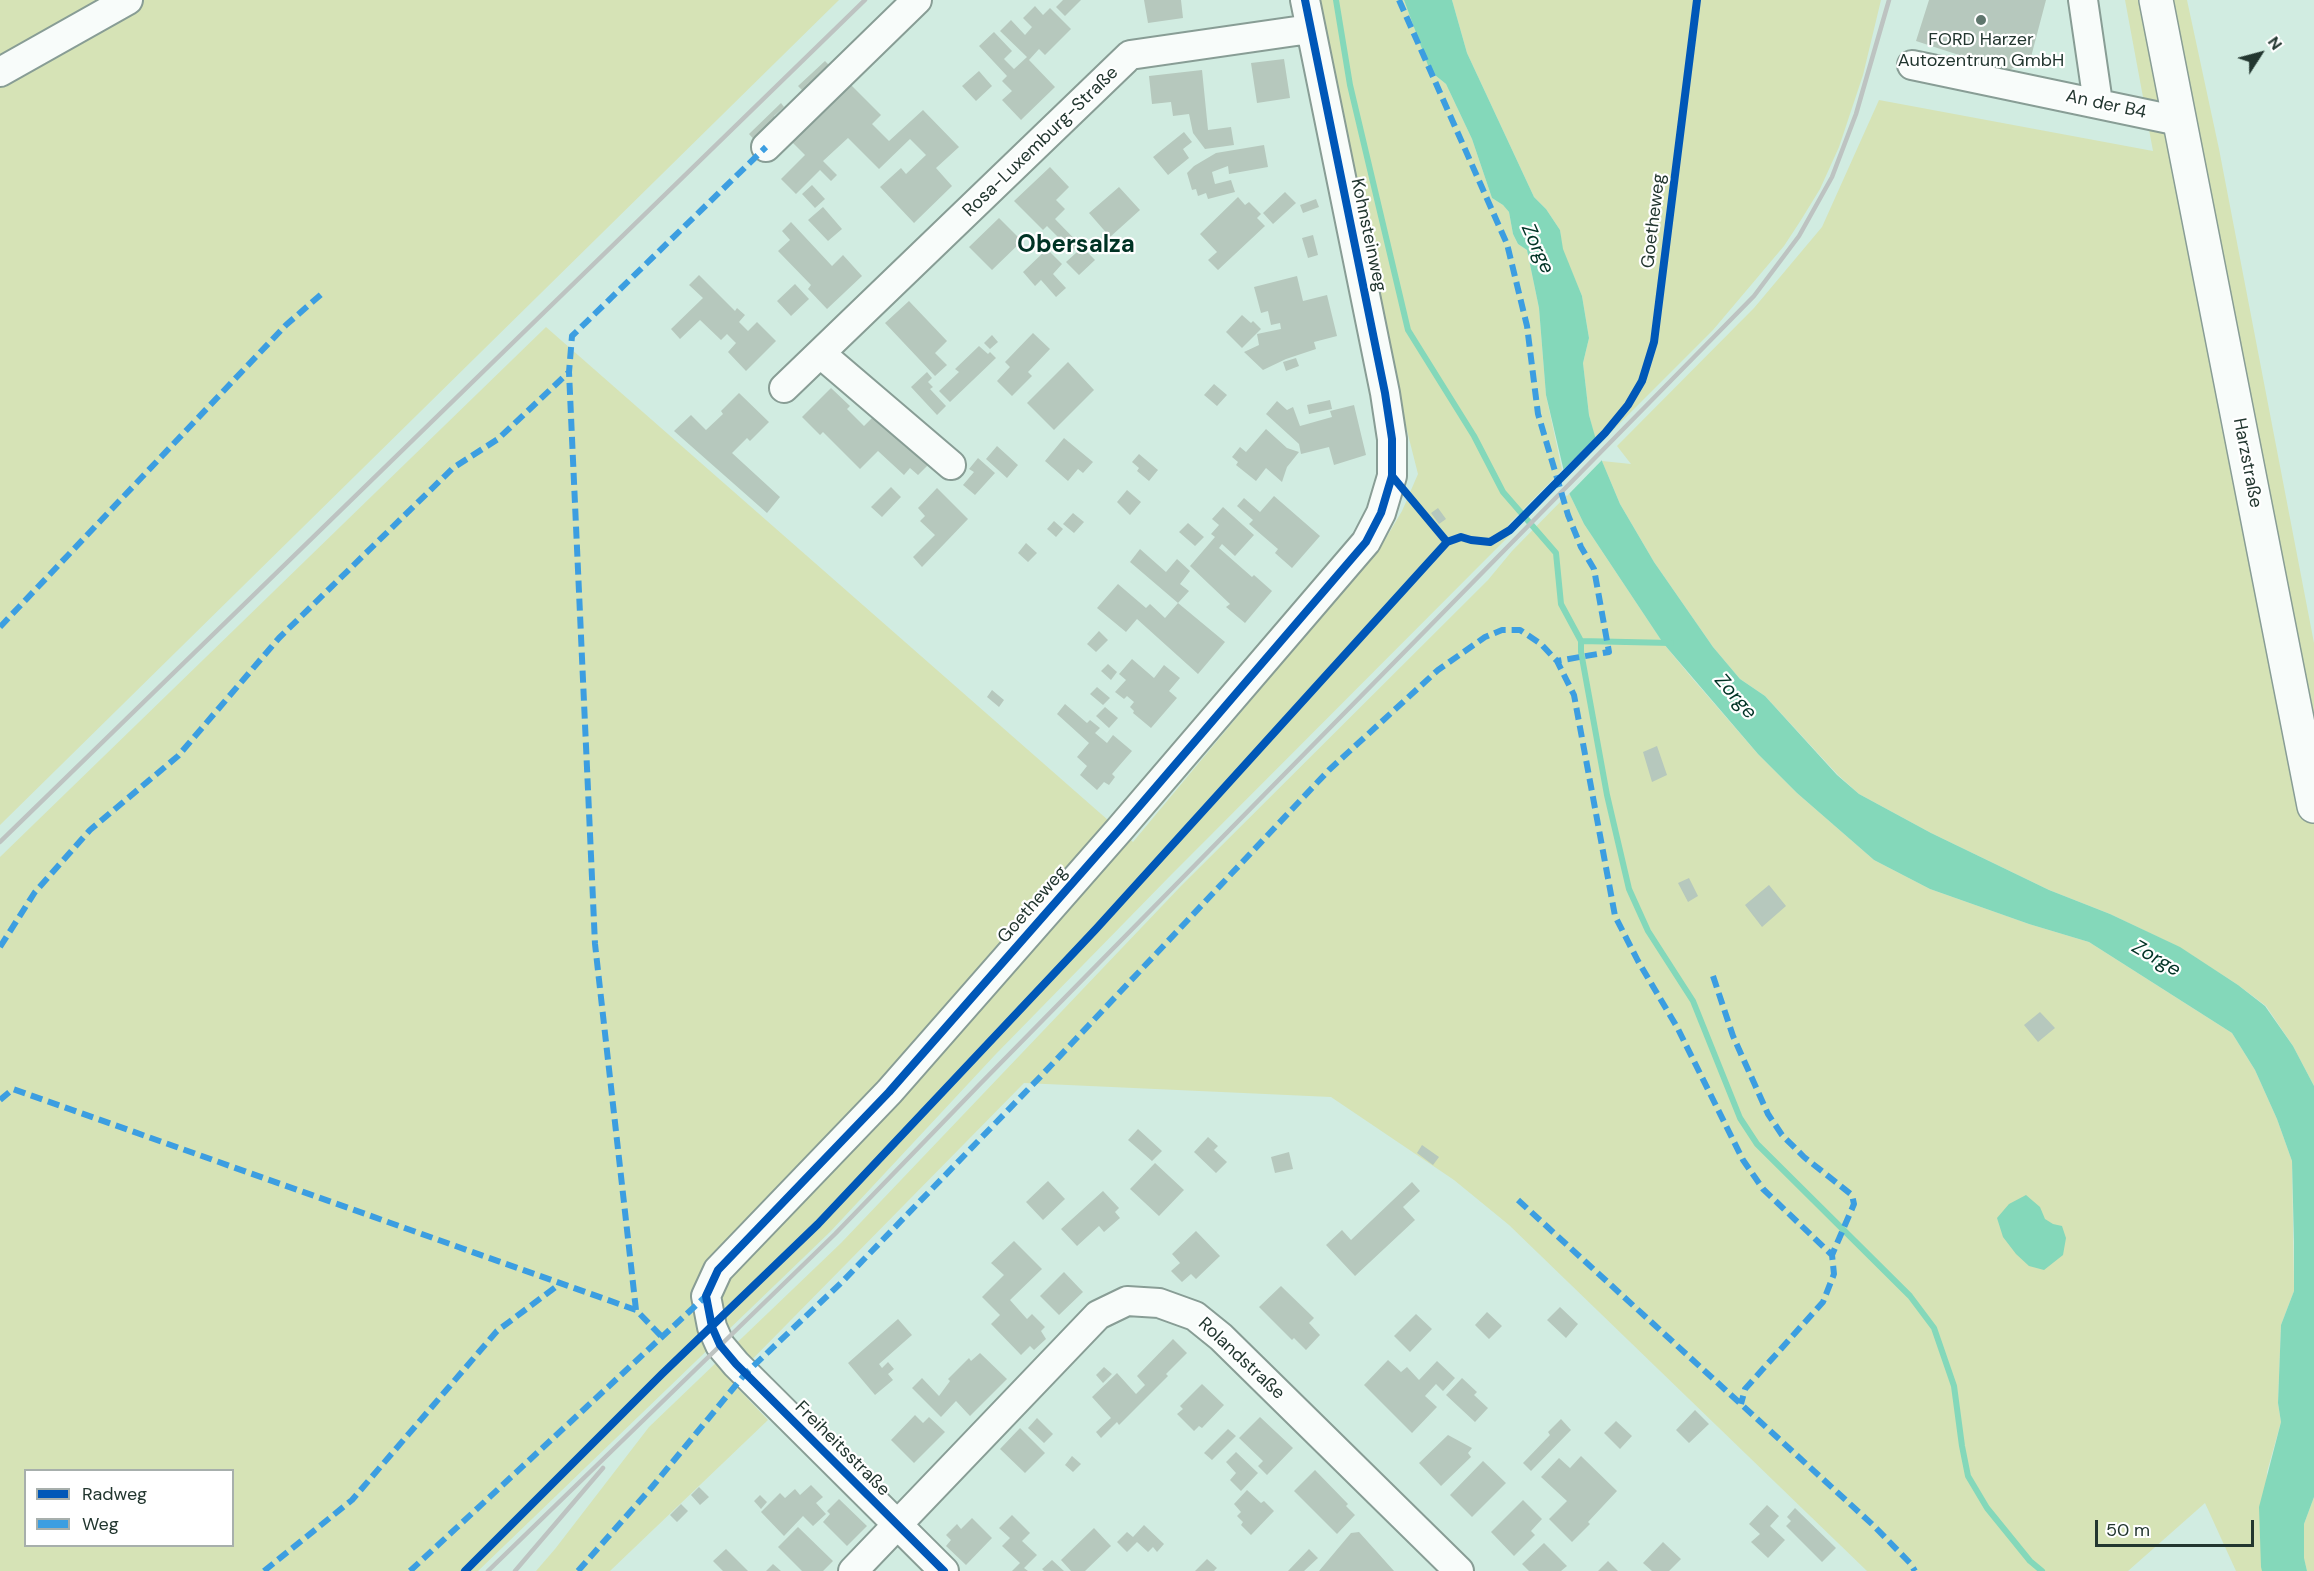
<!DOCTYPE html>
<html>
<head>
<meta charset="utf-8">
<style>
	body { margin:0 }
	#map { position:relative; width:2314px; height:1571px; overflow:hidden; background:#d1ece1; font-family:"DM Sans",sans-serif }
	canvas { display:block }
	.legend { position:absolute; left:24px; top:1469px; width:210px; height:78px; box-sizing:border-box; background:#fff; border:2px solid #a7afac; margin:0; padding:8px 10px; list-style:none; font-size:18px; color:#22362f }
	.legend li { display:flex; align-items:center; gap:12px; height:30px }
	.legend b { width:30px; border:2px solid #a7afac }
	.north { position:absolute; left:2230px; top:24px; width:60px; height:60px; -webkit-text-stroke:4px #fff; paint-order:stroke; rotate:54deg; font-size:16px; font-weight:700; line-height:24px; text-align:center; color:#22362f }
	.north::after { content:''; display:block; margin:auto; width:21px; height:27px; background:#22362f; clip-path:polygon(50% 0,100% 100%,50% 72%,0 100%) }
	.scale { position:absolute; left:2095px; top:1520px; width:159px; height:27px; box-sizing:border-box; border:3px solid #22362f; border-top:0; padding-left:8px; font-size:18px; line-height:21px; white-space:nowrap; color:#22362f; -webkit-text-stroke:4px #fff; paint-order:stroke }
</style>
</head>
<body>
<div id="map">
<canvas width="2314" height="1571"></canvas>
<ul class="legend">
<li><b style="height:8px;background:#0057b8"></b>Radweg</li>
<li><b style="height:8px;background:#3c9ee1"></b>Weg</li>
</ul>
<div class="north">N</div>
<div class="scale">50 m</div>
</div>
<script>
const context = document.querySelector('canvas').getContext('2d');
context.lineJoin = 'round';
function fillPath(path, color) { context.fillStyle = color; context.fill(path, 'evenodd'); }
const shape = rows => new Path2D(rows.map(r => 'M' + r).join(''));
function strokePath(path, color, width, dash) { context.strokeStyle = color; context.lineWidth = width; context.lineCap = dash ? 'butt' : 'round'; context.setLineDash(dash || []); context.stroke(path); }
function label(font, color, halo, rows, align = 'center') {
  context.font = font + ' "DM Sans",sans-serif'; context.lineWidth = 4.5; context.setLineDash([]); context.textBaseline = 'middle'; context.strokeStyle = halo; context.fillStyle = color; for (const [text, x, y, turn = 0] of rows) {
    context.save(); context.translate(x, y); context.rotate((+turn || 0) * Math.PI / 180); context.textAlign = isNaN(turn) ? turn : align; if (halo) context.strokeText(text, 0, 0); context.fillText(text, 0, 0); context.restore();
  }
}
fillPath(shape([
	[0,0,839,0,0,825],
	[1319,0,1404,0,1430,71,1446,84,1472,139,1492,198,1503,205,1509,212,1513,234,1518,244,1527,250,1539,308,1546,395,1562,470,1508,525,1514,531,1169,877,995,1055,830,1232,478,1571,0,1571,0,857,546,327,1133,842,1386,538,1402,511,1418,474,1377,312],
	[26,1470,232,1470,232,1546,26,1546],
	[1452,0,1881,0,1863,75,1839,147,1820,189,1801,220,1784,246,1713,330,1607,436,1602,431,1595,438,1589,415,1583,363,1589,338,1582,296,1562,249,1560,230,1546,209,1534,197,1467,53],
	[2125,0,2187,0,2219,149,2314,643,2314,1086,2293,1046,2266,1006,2238,985,2179,947,2110,914,2049,890,1931,833,1859,794,1838,775,1765,696,1740,679,1713,647,1654,562,1620,504,1602,461,1631,464,1617,446,1754,308,1822,227,1879,100,2153,151],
	[1569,493,1584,524,1663,643,1692,678,1758,754,1797,793,1874,860,1930,889,2029,924,2089,942,2232,1033,2255,1070,2277,1119,2292,1161,2294,1291,2281,1325,2278,1403,2281,1422,2267,1472,2262,1571,2236,1571,2205,1503,2128,1571,1867,1571,1509,1225,1454,1180,1331,1097,1024,1083,731,1381,768,1420,610,1571,536,1571,555,1549,649,1427,841,1243,1181,886,1488,580,1512,551],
	[2314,1497,2314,1571,2307,1571,2304,1559,2304,1524]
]), '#d6e3b6');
fillPath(shape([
	[1404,0,1452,0,1467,53,1534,197,1546,209,1560,230,1563,249,1582,296,1589,338,1583,363,1589,415,1602,461,1620,504,1654,562,1713,647,1740,679,1765,696,1837,775,1859,794,1931,833,2049,890,2110,914,2180,947,2238,985,2265,1006,2293,1046,2314,1086,2314,1497,2304,1524,2304,1558,2307,1571,2262,1571,2261,1567,2259,1507,2281,1422,2278,1403,2281,1325,2294,1291,2294,1243,2292,1161,2277,1119,2255,1070,2232,1033,2089,942,2029,924,1930,889,1874,860,1797,793,1758,754,1663,643,1584,524,1569,493,1546,395,1539,308,1527,250,1518,244,1513,234,1509,212,1503,205,1492,198,1472,139,1446,84,1430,71],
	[2026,1195,2040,1207,2045,1219,2053,1224,2062,1226,2066,1238,2063,1255,2044,1270,2029,1266,2016,1254,2003,1237,1997,1218,2009,1204]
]), '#84d8ba');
fillPath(shape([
	[1597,436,1604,458,1567,496,1560,473]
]), '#d1ece1');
strokePath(shape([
	[1336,0,1350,85,1408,330,1474,436,1503,492,1556,553,1561,604,1581,641,1581,652,1607,795,1629,889,1648,931,1693,1001,1740,1118,1757,1144,1910,1296,1934,1328,1954,1386,1962,1446,1968,1476,1987,1508,2030,1561,2042,1571],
	[1581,641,1671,643]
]), '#84d8ba', 6);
fillPath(shape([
	[1063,0,1081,0,1065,16,1056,7],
	[1144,0,1181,0,1183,18,1148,23],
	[1929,0,2046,0,2031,57,2008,71,1916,41],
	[1035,6,1043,15,1050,8,1071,29,1045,55,1039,49,1029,60,1055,87,1021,120,1002,100,1012,91,1002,81,1007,76,979,46,994,32,1012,51,1004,59,1014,69,1027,57,1000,31,1011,20,1025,35,1032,27,1023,18],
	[1284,59,1290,98,1257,103,1251,63],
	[825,61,834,70,807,95,798,86],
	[1202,70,1208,130,1231,127,1234,145,1205,149,1193,133,1189,114,1173,116,1171,102,1152,104,1149,76],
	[979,71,992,86,976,101,962,86],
	[846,80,881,115,872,124,889,141,923,110,959,147,936,168,952,186,914,223,880,187,901,168,906,174,926,155,910,139,879,169,848,138,823,161,837,175,831,181,820,170,796,194,781,179,805,155,787,137],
	[781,103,784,107,774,116,781,123,758,144,749,134],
	[1184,132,1192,142,1183,149,1189,158,1168,175,1153,157],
	[1264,145,1268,167,1229,174,1228,166,1212,172,1215,184,1231,180,1235,192,1208,199,1206,193,1198,196,1196,189,1192,190,1187,173,1194,166,1216,153],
	[1050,167,1069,187,1056,200,1065,209,1055,219,1095,260,1079,275,1066,262,1077,252,1061,236,1059,238,1047,226,1043,230,1014,201],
	[812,185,825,199,815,208,802,194],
	[1119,187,1140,210,1110,237,1089,213],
	[1285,192,1296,203,1273,224,1263,213],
	[1238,197,1245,205,1249,202,1261,214,1257,218,1265,226,1218,270,1208,260,1217,252,1200,234],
	[1316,199,1319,207,1303,213,1300,205],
	[823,207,842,229,828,241,808,220],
	[999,218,1022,241,992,270,969,247],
	[791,222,832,266,843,255,862,276,827,309,808,289,811,285,778,251,790,240,782,231],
	[1313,235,1318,255,1308,258,1302,238],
	[1047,249,1062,264,1053,274,1066,288,1056,297,1041,280,1035,286,1023,272],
	[699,275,735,311,737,308,745,315,739,322,748,331,757,322,776,341,746,371,728,352,736,343,727,334,721,340,700,320,680,339,671,329,703,298,689,285],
	[1297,276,1303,301,1327,295,1337,336,1314,342,1316,349,1286,359,1263,370,1244,352,1259,345,1257,334,1281,329,1280,323,1271,325,1268,311,1261,313,1254,287],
	[795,284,809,299,791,316,777,301],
	[909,301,947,341,935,353,947,365,935,376,885,323],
	[1242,315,1251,323,1253,321,1261,329,1242,348,1226,332],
	[1033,333,1050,349,1028,372,1032,376,1012,396,997,381,1010,367,1005,362],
	[992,335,998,342,990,349,984,343],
	[979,346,988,354,990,352,996,358,950,402,939,391,959,372,955,369],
	[1296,358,1299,366,1286,371,1283,362],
	[1068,362,1094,390,1054,430,1027,403],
	[927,372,932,378,928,382,933,387,930,389,946,406,937,415,911,387],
	[1214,384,1227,395,1217,406,1204,395],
	[831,388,850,406,847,409,864,426,877,413,931,462,918,475,910,468,904,475,878,451,860,469,823,432,820,435,802,417],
	[739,393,769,422,750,441,747,438,732,453,780,497,767,513,674,431,691,415,706,430,723,414,721,411],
	[1330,400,1332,409,1309,414,1307,405],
	[1277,401,1287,410,1293,407,1300,426,1332,417,1330,411,1354,405,1366,455,1334,465,1329,447,1301,454,1299,444,1266,414],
	[1266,429,1287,448,1299,452,1287,467,1282,482,1266,468,1256,481,1236,465,1238,462,1232,457,1240,447,1246,452],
	[1064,438,1093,462,1083,473,1078,469,1068,481,1045,461],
	[997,446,1018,465,1007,478,986,459],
	[1139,454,1158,470,1149,481,1137,471,1139,468,1132,462],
	[978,458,995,473,975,495,963,485,974,472,969,469],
	[891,487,901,497,882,517,871,507],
	[937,488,968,519,922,567,913,557,935,535,920,521,925,516,918,508],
	[1127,490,1141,502,1130,515,1117,502],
	[1274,496,1320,536,1292,568,1275,553,1278,549,1249,524,1253,520,1237,506,1244,498,1260,512],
	[1223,507,1254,535,1235,556,1222,544,1219,548,1252,577,1254,575,1272,591,1245,623,1226,607,1230,604,1190,566,1215,537,1211,534,1219,525,1212,519],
	[1438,508,1446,519,1439,524,1431,513],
	[1073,513,1084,522,1074,533,1063,524],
	[1054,521,1063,529,1056,537,1047,529],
	[1188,523,1204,537,1195,546,1179,532],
	[1026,543,1037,553,1028,562,1018,553],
	[1140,549,1166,572,1177,559,1190,571,1180,584,1189,591,1178,603,1225,642,1198,674,1137,619,1126,632,1097,608,1118,584,1146,608,1150,604,1165,618,1178,603,1130,562],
	[1099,631,1108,640,1096,652,1087,644],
	[1132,659,1154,678,1164,665,1180,678,1169,691,1177,698,1151,728,1133,713,1134,711,1130,707,1134,702,1127,696,1124,699,1115,692,1126,680,1119,674],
	[1108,664,1117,672,1111,680,1101,671],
	[1097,687,1110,698,1103,705,1090,694],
	[992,690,1004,700,999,707,987,697],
	[1065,704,1087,723,1090,720,1100,728,1095,733,1107,743,1113,735,1132,751,1112,774,1115,777,1109,785,1104,782,1097,790,1080,775,1087,766,1077,757,1089,743,1057,714],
	[1105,707,1118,718,1109,728,1096,716],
	[1657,746,1667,775,1652,782,1643,752],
	[1689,878,1698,896,1688,902,1678,883],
	[1769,885,1786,906,1762,927,1745,905],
	[2040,1012,2055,1028,2038,1042,2024,1025],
	[1138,1129,1162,1151,1152,1161,1128,1140],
	[1208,1137,1218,1146,1214,1150,1227,1162,1216,1173,1194,1152],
	[1422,1145,1439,1157,1433,1165,1417,1153],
	[1289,1152,1293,1169,1275,1173,1271,1157],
	[1155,1163,1184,1190,1159,1216,1130,1189],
	[1048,1181,1065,1199,1043,1220,1026,1202],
	[1412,1182,1420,1191,1403,1207,1415,1220,1355,1276,1326,1245,1342,1230,1351,1240],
	[1103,1191,1119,1208,1115,1212,1120,1218,1104,1232,1099,1226,1077,1246,1061,1229],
	[1196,1231,1220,1256,1196,1279,1191,1274,1182,1282,1171,1271,1180,1263,1172,1254],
	[1014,1241,1042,1269,1010,1300,1027,1319,1032,1314,1045,1327,1041,1331,1046,1339,1034,1350,1030,1346,1021,1355,991,1324,1000,1315,982,1297,1004,1275,991,1263],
	[1064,1272,1083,1292,1059,1315,1040,1296],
	[1281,1286,1314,1318,1309,1323,1320,1335,1306,1350,1294,1338,1292,1340,1259,1307],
	[1560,1307,1578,1324,1566,1338,1547,1320],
	[1487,1312,1502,1326,1489,1339,1475,1325],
	[1416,1314,1432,1329,1410,1352,1394,1336],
	[898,1319,912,1335,879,1364,882,1368,888,1362,894,1369,888,1374,893,1380,875,1395,848,1363],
	[1173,1339,1187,1353,1166,1374,1168,1376,1119,1425,1117,1422,1101,1438,1096,1432,1111,1418,1092,1397,1117,1373,1136,1394,1145,1385,1137,1376],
	[980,1353,1007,1379,970,1416,956,1401,941,1417,912,1388,922,1378,939,1396,950,1381,948,1379,969,1358,971,1361],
	[1388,1360,1401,1372,1407,1367,1419,1380,1437,1361,1455,1378,1443,1391,1436,1384,1425,1396,1437,1407,1412,1433,1364,1385],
	[1104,1367,1112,1374,1103,1383,1096,1375],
	[1462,1378,1477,1392,1474,1395,1488,1408,1475,1422,1446,1395],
	[1202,1384,1224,1405,1202,1428,1199,1426,1194,1431,1177,1414,1183,1409,1180,1406],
	[1695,1410,1709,1424,1689,1443,1676,1430],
	[915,1415,923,1423,929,1417,945,1432,914,1463,891,1440],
	[1260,1417,1293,1448,1267,1475,1258,1466,1263,1461,1239,1438],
	[1037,1418,1053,1434,1044,1443,1028,1428],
	[1561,1419,1571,1430,1531,1471,1523,1463,1550,1435,1548,1432],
	[1616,1421,1632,1436,1620,1449,1604,1433],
	[1020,1428,1045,1453,1025,1473,1000,1449],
	[1228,1429,1236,1436,1212,1460,1204,1453],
	[1448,1435,1472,1448,1468,1453,1471,1457,1441,1486,1419,1463],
	[1236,1452,1258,1473,1241,1491,1230,1480,1236,1473,1226,1462],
	[1072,1456,1081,1464,1073,1472,1065,1465],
	[1581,1456,1617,1491,1588,1522,1590,1524,1572,1542,1549,1519,1567,1501,1541,1477,1559,1458,1570,1468],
	[1483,1461,1506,1483,1472,1517,1450,1495],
	[1315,1470,1348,1504,1346,1506,1355,1515,1337,1534,1294,1491],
	[811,1485,823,1497,816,1503,826,1514,813,1526,803,1516,784,1536,761,1512,780,1493,785,1498,795,1489,800,1495],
	[699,1487,709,1497,700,1505,691,1495],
	[1247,1490,1261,1503,1264,1501,1274,1511,1251,1535,1241,1525,1243,1522,1237,1516,1241,1512,1234,1504],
	[760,1495,767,1502,761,1509,754,1501],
	[839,1499,867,1526,847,1546,823,1522,830,1514,827,1511],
	[1523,1500,1542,1519,1531,1531,1535,1535,1514,1556,1491,1532],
	[681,1504,688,1511,677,1522,670,1515],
	[1767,1505,1779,1516,1770,1526,1785,1540,1768,1558,1751,1542,1760,1534,1749,1524],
	[1795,1508,1836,1548,1822,1562,1786,1526,1791,1521,1787,1517],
	[1012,1515,1030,1533,1022,1541,1037,1555,1024,1568,1028,1571,1012,1571,1020,1563,1002,1546,1010,1538,999,1528],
	[972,1518,992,1538,966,1565,946,1546,951,1540,946,1535,957,1524,961,1529],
	[1144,1525,1164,1544,1157,1552,1153,1547,1148,1552,1137,1542,1127,1552,1117,1542,1127,1532,1133,1537],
	[798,1527,833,1561,823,1571,802,1571,778,1547],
	[1094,1528,1111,1546,1085,1571,1071,1571,1061,1560],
	[1359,1532,1394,1571,1319,1571,1351,1533],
	[1663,1542,1681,1559,1669,1571,1652,1571,1643,1563],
	[1544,1543,1567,1566,1561,1571,1529,1571,1522,1564],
	[726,1549,748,1571,723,1571,713,1561],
	[1309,1549,1318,1558,1304,1571,1288,1571],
	[1207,1559,1217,1568,1214,1571,1195,1571],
	[1052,1560,1064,1571,1044,1571,1042,1569],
	[1608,1561,1618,1571,1598,1571],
	[773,1564,781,1571,766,1571]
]), '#b6c8bd');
const minor = shape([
	[2083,0,2098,103],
	[1912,65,2179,121],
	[0,72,128,0],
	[766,147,917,0],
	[821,354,951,465],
	[784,388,1130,55,1310,29],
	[853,1571,1098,1315,1127,1301,1159,1303,1195,1316,1221,1337,1459,1571],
	[944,1571,736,1364,720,1345,712,1327,706,1296,718,1270,889,1092,1119,830,1366,542,1381,513,1392,476,1392,439,1385,393,1305,0]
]);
const major = shape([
	[2156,0,2314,806]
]);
strokePath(minor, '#889d95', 32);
strokePath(major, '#889d95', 36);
strokePath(minor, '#f8fcfa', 28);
strokePath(major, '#f8fcfa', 33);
strokePath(shape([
	[0,842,865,0],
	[488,1571,835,1234,981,1083,1754,296,1799,236,1832,177,1856,114,1889,0],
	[515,1571,603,1468]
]), '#bdc3c1', 4.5);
strokePath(shape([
	[1399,0,1507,244,1527,326,1538,414,1568,515,1581,547,1594,569,1609,652,1557,661],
	[0,627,286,325,325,291],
	[0,947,35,892,90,830,178,756,279,638,453,468,498,439,569,372],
	[1713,976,1733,1036,1768,1114,1782,1135,1804,1157,1852,1195,1854,1204,1832,1255,1834,1274,1823,1302,1745,1389,1741,1404],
	[0,1100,13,1089,636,1310,662,1337],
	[1518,1200,1873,1525,1910,1563,1915,1571],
	[636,1310,595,944,569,372,572,336,766,147],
	[264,1571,352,1500,497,1331,561,1283],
	[410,1571,706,1296],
	[578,1571,652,1487,745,1374,842,1282,1041,1076,1329,770,1438,670,1485,637,1502,630,1520,630,1541,644,1557,661,1574,695,1615,916,1638,961,1677,1027,1743,1160,1763,1189,1832,1255]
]), '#3c9ee1', 6, [12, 6]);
strokePath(shape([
	[1392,476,1447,542],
	[465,1571,662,1374,818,1224,1096,929,1447,542,1461,537,1471,540,1490,542,1510,530,1605,433,1628,405,1642,381,1654,342,1697,0],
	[944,1571,736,1364,720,1345,712,1327,706,1296,718,1270,889,1092,1119,830,1366,542,1381,513,1392,476,1392,439,1385,393,1305,0]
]), '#0057b8', 8);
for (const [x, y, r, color] of [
	[1981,20,6,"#5f766d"]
]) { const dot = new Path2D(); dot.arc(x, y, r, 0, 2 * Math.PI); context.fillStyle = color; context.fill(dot); strokePath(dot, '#fff', 2); }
label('18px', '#22362f', '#fff', [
	["FORD Harzer",1981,40],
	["Autozentrum GmbH",1981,61]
]);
label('18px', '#22362f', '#fff', [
	["An der B4",2106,105,12],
	["Rosa-Luxemburg-Straße",1041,142,-44],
	["Goetheweg",1654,221,-83],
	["Kohnsteinweg",1368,235,78],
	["Harzstraße",2247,463,79],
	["Goetheweg",1033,905,-49],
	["Rolandstraße",1241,1359,43],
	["Freiheitsstraße",842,1449,45]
]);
label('italic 20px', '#003325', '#fff', [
	["Zorge",1537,249,66],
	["Zorge",1735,697,49],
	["Zorge",2156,959,30]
]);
label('bold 24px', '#003324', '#fff', [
	["Obersalza",1076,246]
]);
</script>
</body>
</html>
